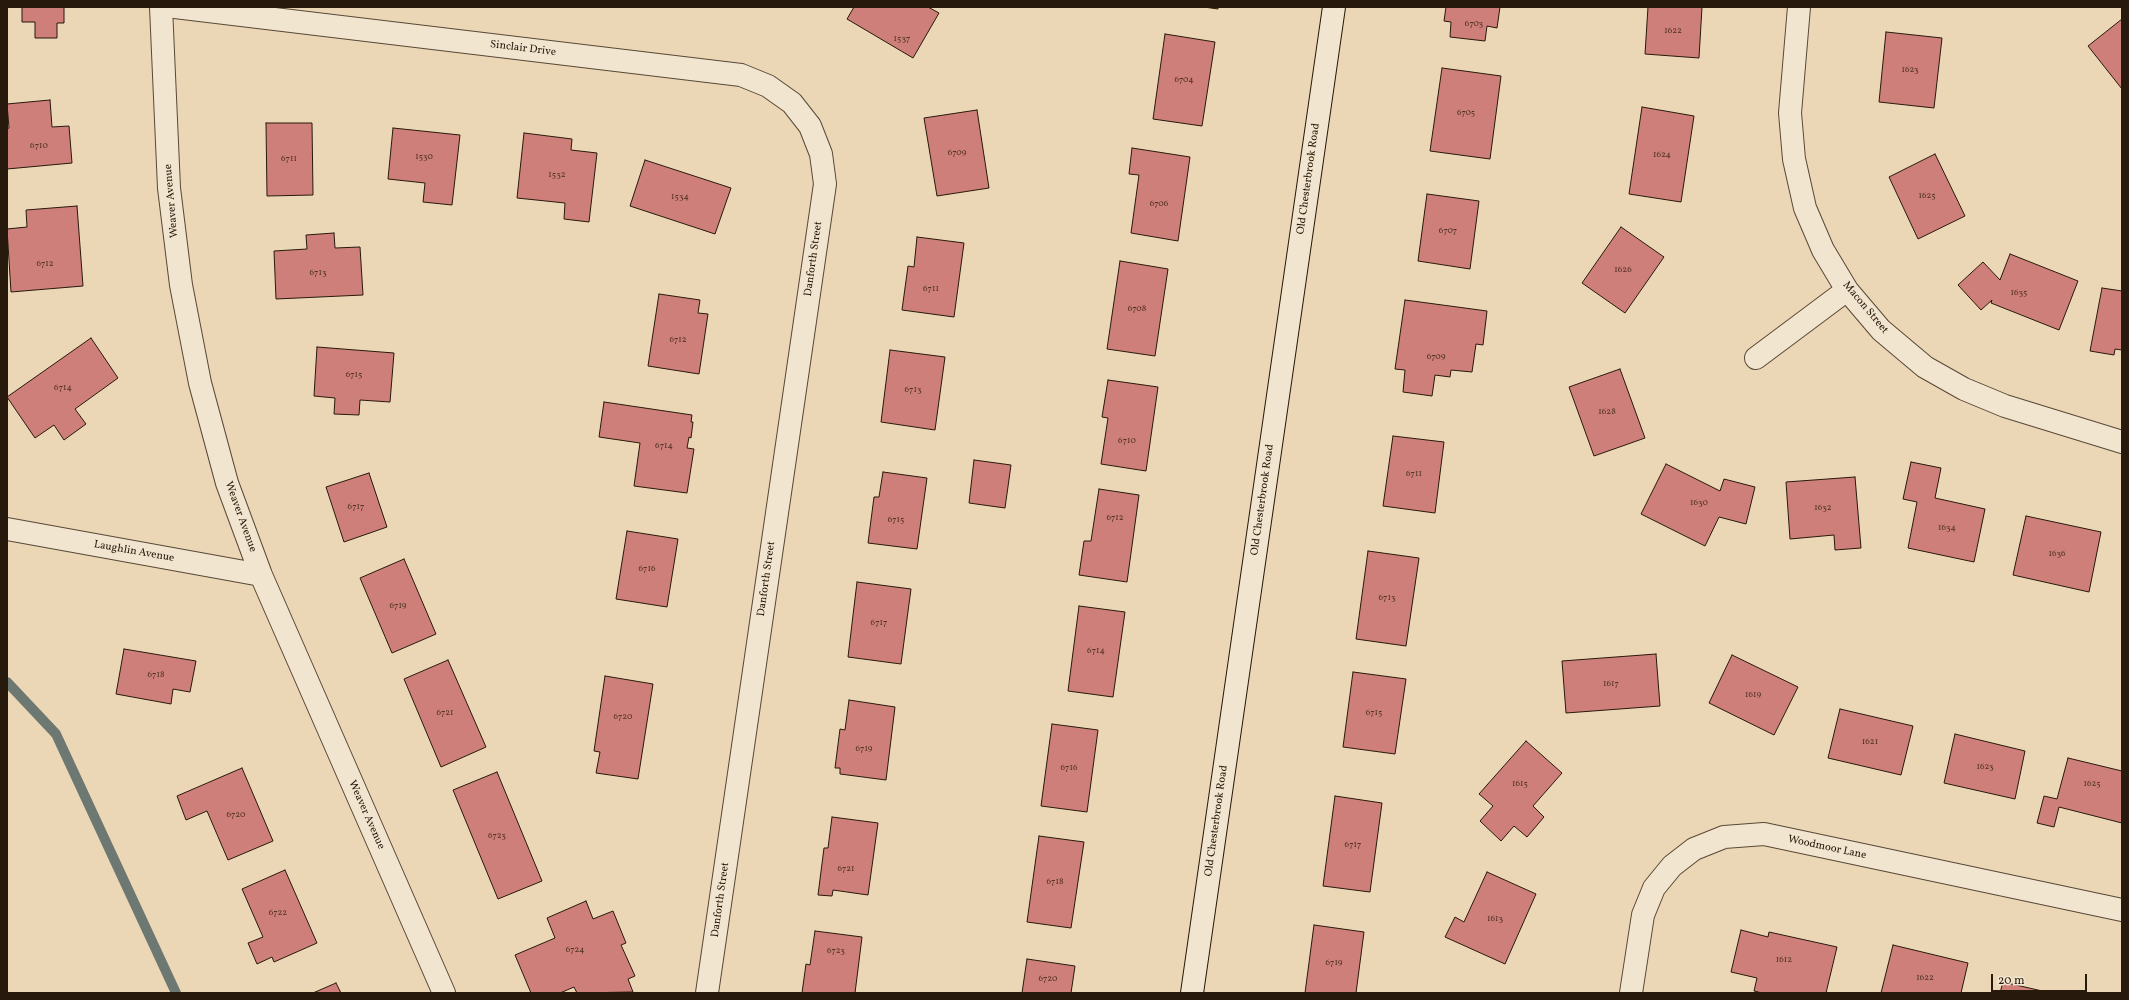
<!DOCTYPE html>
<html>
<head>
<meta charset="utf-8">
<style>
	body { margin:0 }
	#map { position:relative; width:2129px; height:1000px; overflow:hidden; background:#ebd7b6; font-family:Vollkorn,serif }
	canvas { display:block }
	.frame { position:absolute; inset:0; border:8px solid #27190b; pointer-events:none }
	.scale { position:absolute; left:1991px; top:974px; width:96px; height:18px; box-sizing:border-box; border:2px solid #27190b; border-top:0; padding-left:5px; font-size:12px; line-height:14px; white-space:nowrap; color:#27190b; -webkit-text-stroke:3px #f2e5d0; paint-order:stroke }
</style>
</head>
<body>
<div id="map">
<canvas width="2129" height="1000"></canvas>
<div class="frame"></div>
<div class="scale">20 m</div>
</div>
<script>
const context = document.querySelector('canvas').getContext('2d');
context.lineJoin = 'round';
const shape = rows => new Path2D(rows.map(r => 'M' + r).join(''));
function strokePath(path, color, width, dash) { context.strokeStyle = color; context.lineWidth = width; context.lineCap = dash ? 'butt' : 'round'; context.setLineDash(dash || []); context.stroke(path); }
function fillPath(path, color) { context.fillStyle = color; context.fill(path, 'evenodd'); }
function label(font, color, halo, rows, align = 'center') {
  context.font = font + ' Vollkorn,serif'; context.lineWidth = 3.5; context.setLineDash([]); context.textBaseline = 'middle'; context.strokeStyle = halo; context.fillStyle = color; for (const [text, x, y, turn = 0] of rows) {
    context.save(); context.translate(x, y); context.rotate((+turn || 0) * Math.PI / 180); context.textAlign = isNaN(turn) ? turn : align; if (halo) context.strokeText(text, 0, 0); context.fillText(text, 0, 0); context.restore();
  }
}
strokePath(shape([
	[7,682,56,734,176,993]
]), '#6c7871', 10);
const building = shape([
	[22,7,64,7,64,23,57,23,57,38,35,38,35,22,22,22,22,7],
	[854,7,928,7,939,13,913,58,847,19,854,7],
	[1204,7,1218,7,1218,9,1204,7],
	[1446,7,1500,7,1497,28,1487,26,1485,41,1450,37,1451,22,1444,21,1446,7],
	[1648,7,1702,7,1699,58,1645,54,1648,7],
	[2122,19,2122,89,2088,46,2122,19],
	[1886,32,1942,38,1934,108,1879,102,1886,32],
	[1165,34,1215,42,1202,126,1153,119,1165,34],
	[1442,68,1501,76,1490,159,1430,151,1442,68],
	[50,100,52,127,69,126,72,163,7,169,7,129,9,128,7,104,50,100],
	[1642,107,1694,116,1681,202,1629,194,1642,107],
	[977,110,989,188,937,196,924,118,977,110],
	[266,123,312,123,313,195,267,196,266,123],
	[393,128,460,135,452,205,423,202,425,183,388,179,393,128],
	[524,133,572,139,571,150,597,153,589,222,564,219,565,203,517,198,524,133],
	[1132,148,1190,157,1178,241,1131,233,1139,175,1129,174,1132,148],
	[1935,154,1965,216,1918,239,1889,177,1935,154],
	[645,160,731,188,715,234,630,206,645,160],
	[1427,194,1479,201,1470,269,1418,261,1427,194],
	[77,206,83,286,11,292,7,229,27,227,26,210,77,206],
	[1621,227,1664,257,1625,313,1582,283,1621,227],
	[334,233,335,248,360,247,363,295,276,299,274,251,307,249,306,235,334,233],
	[917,237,964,243,954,317,902,310,908,266,914,267,917,237],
	[2010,254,2078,281,2059,330,1991,303,1992,300,1981,310,1958,285,1983,262,2000,280,2010,254],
	[1120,261,1168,269,1155,356,1107,349,1120,261],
	[2102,288,2122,291,2122,350,2115,349,2114,355,2090,351,2102,288],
	[659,294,700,300,698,313,708,314,699,374,648,366,659,294],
	[1405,300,1487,311,1483,345,1476,344,1472,372,1451,370,1450,377,1435,375,1432,396,1403,392,1405,370,1395,369,1405,300],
	[91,338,118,378,75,409,86,424,64,440,54,425,35,438,7,397,91,338],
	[317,347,394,353,390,402,360,400,359,415,334,414,335,398,314,396,317,347],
	[890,350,945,357,935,430,881,422,890,350],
	[1620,369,1645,438,1594,456,1569,387,1620,369],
	[1108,380,1158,387,1146,471,1101,464,1108,418,1102,417,1108,380],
	[604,402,692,415,691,422,693,422,691,438,689,437,687,448,694,449,687,493,634,486,640,443,599,437,604,402],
	[1393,436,1444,442,1435,513,1383,506,1393,436],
	[974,460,1011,465,1005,508,969,503,974,460],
	[1911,462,1941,468,1935,498,1985,509,1974,562,1908,548,1917,502,1903,499,1911,462],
	[1666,464,1720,491,1724,479,1755,487,1746,524,1719,517,1705,546,1641,514,1666,464],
	[883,472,927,478,917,549,868,543,874,497,879,497,883,472],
	[369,473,387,527,344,542,326,487,369,473],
	[1855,477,1861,548,1835,550,1834,535,1790,539,1786,482,1855,477],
	[1099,489,1139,495,1127,582,1079,575,1084,541,1091,541,1099,489],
	[2026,516,2101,532,2089,592,2013,575,2026,516],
	[627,531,678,539,667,607,616,599,627,531],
	[1368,551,1419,558,1406,646,1356,639,1368,551],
	[404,559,436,634,392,653,360,578,404,559],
	[857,582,911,589,901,664,848,657,857,582],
	[1079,606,1125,612,1113,697,1068,691,1079,606],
	[124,649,196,661,190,692,173,689,171,704,116,694,124,649],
	[1656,654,1660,706,1566,713,1562,661,1656,654],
	[1732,655,1798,687,1774,735,1709,703,1732,655],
	[448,660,486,747,441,767,404,679,448,660],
	[1353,672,1406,679,1395,754,1343,747,1353,672],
	[605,676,653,684,638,779,596,773,600,752,594,751,605,676],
	[849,700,895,707,886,780,840,774,840,768,835,768,840,729,845,730,849,700],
	[1840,709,1913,726,1901,775,1828,758,1840,709],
	[1052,724,1098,730,1087,812,1041,806,1052,724],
	[1955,734,2025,751,2015,799,1944,783,1955,734],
	[1526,741,1562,773,1533,806,1544,817,1527,837,1514,826,1501,841,1480,821,1493,806,1479,794,1526,741],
	[2068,758,2122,771,2122,823,2059,807,2054,827,2037,823,2044,796,2057,799,2068,758],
	[242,768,273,841,228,860,207,811,186,820,177,796,242,768],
	[497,772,542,881,498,899,453,790,497,772],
	[1335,796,1382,803,1370,892,1323,886,1335,796],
	[832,817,878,823,868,895,833,890,832,896,818,895,824,848,828,848,832,817],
	[1039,836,1084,842,1071,928,1027,922,1039,836],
	[285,870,317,943,274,962,272,957,257,964,248,943,263,937,242,889,285,870],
	[1487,872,1536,894,1505,964,1445,937,1455,917,1464,922,1487,872],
	[586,901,593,919,613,911,626,943,621,945,635,976,628,979,633,992,577,993,574,987,560,993,531,993,515,955,555,938,547,918,586,901],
	[1314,925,1364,932,1356,993,1305,993,1314,925],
	[1741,930,1768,937,1769,932,1837,947,1826,993,1762,993,1754,991,1757,978,1731,972,1741,930],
	[815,931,862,937,855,993,802,993,806,964,810,965,815,931],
	[1893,945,1968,963,1961,993,1881,993,1893,945],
	[1027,959,1075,966,1071,993,1022,993,1027,959],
	[2003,982,2051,993,2000,993,2003,982],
	[336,983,341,993,313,993,336,983]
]);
fillPath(building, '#ce7f79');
strokePath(building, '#27190b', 1);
const street = shape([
	[161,7,169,188,181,285,200,383,227,483,261,575,444,993],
	[175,7,741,75,768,86,792,103,810,126,821,154,825,184,707,993],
	[1799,7,1790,113,1794,159,1805,208,1823,250,1847,290,1881,330,1925,367,1964,389,2005,406,2122,442],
	[1756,358,1847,290],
	[7,529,261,575],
	[1631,993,1643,915,1654,888,1672,866,1694,849,1724,837,1764,834,2122,910]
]);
const secondary = shape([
	[1192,993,1334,7]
]);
strokePath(street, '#584836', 24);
strokePath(secondary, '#27190b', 24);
strokePath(street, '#f2e5d0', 22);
strokePath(secondary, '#f2e5d0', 22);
label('9px', '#513226', null, [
	["6703",1474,24],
	["1622",1673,31],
	["1537",902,39],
	["1623",1910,70],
	["6704",1184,80],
	["6705",1466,113],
	["6710",39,146],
	["6709",957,153],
	["1624",1662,155],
	["1530",424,157],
	["6711",289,159],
	["1532",557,175],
	["1625",1927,196],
	["1534",680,197],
	["6706",1159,204],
	["6707",1448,231],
	["6712",45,264],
	["1626",1623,270],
	["6713",318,273],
	["6711",931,289],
	["1635",2019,293],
	["6708",1137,309],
	["6712",678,340],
	["6709",1436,357],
	["6715",354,375],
	["6714",63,388],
	["6713",913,390],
	["1628",1607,412],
	["6710",1127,441],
	["6714",664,446],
	["6711",1414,474],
	["1630",1699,503],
	["6717",356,507],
	["1632",1823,508],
	["6712",1115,518],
	["6715",896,520],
	["1634",1947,528],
	["1636",2057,554],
	["6716",647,569],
	["6713",1387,598],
	["6719",398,606],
	["6717",879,623],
	["6714",1096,651],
	["6718",156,675],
	["1617",1611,684],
	["1619",1753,695],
	["6721",445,713],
	["6715",1374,713],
	["6720",623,717],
	["1621",1870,742],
	["6719",864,749],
	["1623",1985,767],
	["6716",1069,768],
	["1615",1520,784],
	["1625",2092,784],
	["6720",236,815],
	["6723",497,836],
	["6717",1353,845],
	["6721",846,869],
	["6718",1055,882],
	["6722",278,913],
	["1613",1495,919],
	["6724",575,950],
	["6723",836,951],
	["1612",1784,960],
	["6719",1334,963],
	["1622",1925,978],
	["6720",1048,979]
]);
label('11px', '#27190b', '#f2e5d0', [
	["Sinclair Drive",523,49,7],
	["Old Chesterbrook Road",1309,179,-82],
	["Weaver Avenue",172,201,-95],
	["Danforth Street",814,259,-82],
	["Macon Street",1865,308,50],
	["Old Chesterbrook Road",1263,500,-82],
	["Weaver Avenue",240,517,70],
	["Laughlin Avenue",134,552,10],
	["Danforth Street",767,579,-82],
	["Weaver Avenue",366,815,66],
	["Old Chesterbrook Road",1217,821,-82],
	["Woodmoor Lane",1827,848,12],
	["Danforth Street",721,900,-82]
]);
</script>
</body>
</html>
